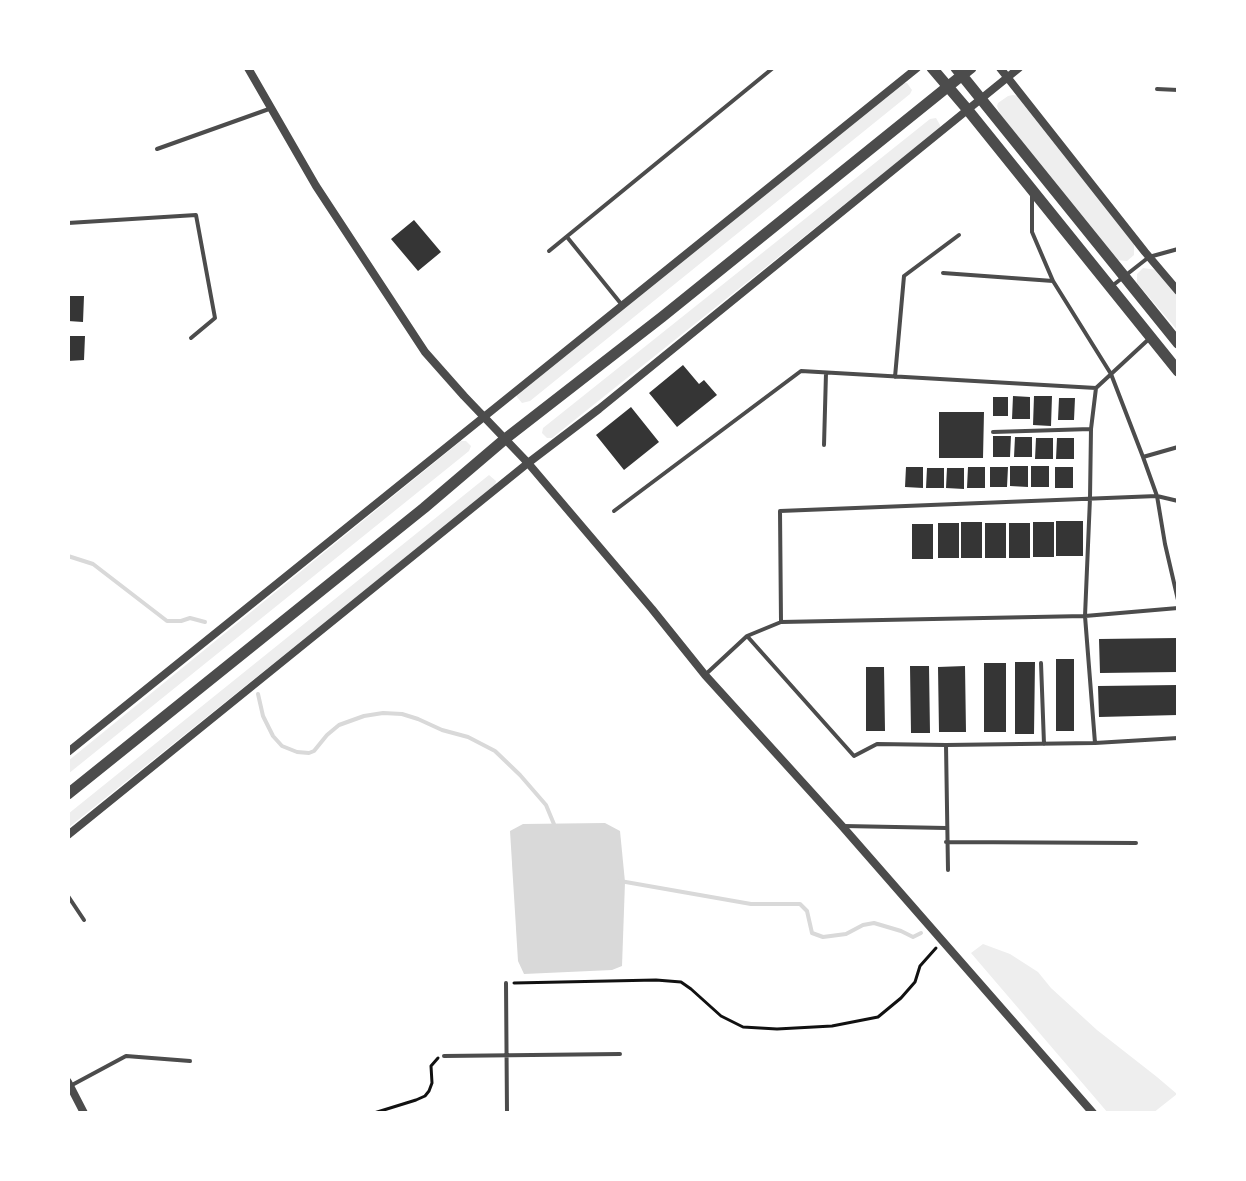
<!DOCTYPE html>
<html>
<head>
<meta charset="utf-8">
<style>
	body { margin:0 }
	#map { position:relative; width:1246px; height:1181px; overflow:hidden; background:#fff; font-family:"DejaVu Sans",sans-serif }
	canvas { display:block }
	.frame { position:absolute; inset:0; border:70px solid #fff; pointer-events:none }
</style>
</head>
<body>
<div id="map">
<canvas width="1246" height="1181"></canvas>
<div class="frame"></div>
</div>
<script>
const context = document.querySelector('canvas').getContext('2d');
context.lineJoin = 'round';
function fillPath(path, color) { context.fillStyle = color; context.fill(path, 'evenodd'); }
const shape = rows => new Path2D(rows.map(r => 'M' + r).join(''));
function strokePath(path, color, width, dash) { context.strokeStyle = color; context.lineWidth = width; context.lineCap = dash ? 'butt' : 'round'; context.setLineDash(dash || []); context.stroke(path); }
fillPath(shape([
	[902,83,907,83,912,90,910,94,530,401,522,403,517,397,516,394],
	[1013,95,1019,96,1134,244,1134,255,1127,261,1116,260,1000,114,997,106,998,103,1008,96],
	[936,118,940,125,940,128,552,438,547,438,542,433,543,428,930,119],
	[1143,268,1157,270,1178,296,1178,331,1137,283,1137,274],
	[461,441,466,441,471,446,469,451,68,774,68,761],
	[489,475,496,481,495,486,68,828,68,814],
	[983,944,1010,954,1038,972,1051,988,1097,1030,1157,1077,1177,1094,1153,1113,1108,1113,971,953]
]), '#eee');
fillPath(shape([
	[605,823,620,831,625,882,622,966,612,970,524,974,518,961,510,831,523,824]
]), '#d9d9d9');
strokePath(shape([
	[68,556,93,564,167,621,181,621,190,618,205,622],
	[258,694,263,716,273,736,282,746,297,752,309,753,314,751,327,735,339,725,364,716,383,713,402,714,418,719,442,730,468,737,495,751,520,775,546,805,556,829],
	[620,881,751,904,800,904,807,911,812,933,823,937,846,934,863,925,874,923,901,931,913,937,921,933]
]), '#d9d9d9', 4);
fillPath(shape([
	[414,220,441,252,418,271,391,239],
	[68,296,84,296,83,322,68,321],
	[68,336,85,336,84,360,68,361],
	[683,365,699,384,704,380,717,395,677,427,649,393],
	[1013,396,1030,397,1030,419,1012,419],
	[1034,396,1052,396,1051,426,1033,425],
	[993,397,1008,397,1008,416,993,416],
	[1059,398,1075,398,1074,420,1058,420],
	[631,407,659,442,624,470,596,435],
	[939,412,984,412,983,458,939,458],
	[993,436,1011,436,1010,457,993,457],
	[1015,437,1032,437,1032,457,1014,457],
	[1036,438,1053,438,1053,459,1035,459],
	[1057,438,1074,438,1074,459,1056,459],
	[1010,466,1028,466,1028,487,1010,486],
	[1031,466,1049,466,1049,487,1031,487],
	[906,467,923,467,923,488,905,487],
	[968,467,985,467,985,488,967,488],
	[990,467,1008,467,1007,487,990,487],
	[1055,467,1073,467,1073,488,1055,488],
	[927,468,944,468,944,488,926,488],
	[947,468,964,468,964,489,946,488],
	[1056,521,1083,521,1083,556,1056,556],
	[961,522,982,522,982,558,961,558],
	[1033,522,1054,522,1054,557,1033,557],
	[938,523,959,523,959,558,938,558],
	[985,523,1006,523,1006,558,985,558],
	[1009,523,1030,523,1030,558,1009,558],
	[912,524,933,524,933,559,912,559],
	[1178,638,1178,672,1100,673,1099,639],
	[1056,659,1074,659,1074,731,1056,731],
	[1015,662,1035,662,1034,734,1015,734],
	[984,663,1006,663,1006,732,984,732],
	[910,666,929,666,930,733,911,733],
	[965,666,966,732,939,732,938,667],
	[866,667,884,667,885,731,866,731],
	[1178,685,1178,715,1099,717,1098,686]
]), '#353535');
strokePath(shape([
	[514,983,656,980,681,982,691,989,721,1016,743,1027,777,1029,832,1026,878,1017,901,998,915,982,920,966,936,948],
	[374,1113,416,1100,425,1096,429,1091,432,1083,431,1066,438,1058]
]), '#111', 3);
strokePath(shape([
	[1157,89,1178,90],
	[157,149,269,109],
	[1032,194,1032,232,1053,281,1111,374,1143,457],
	[68,223,196,215,215,318,191,338],
	[567,237,622,305],
	[549,251,773,68],
	[943,273,1053,281],
	[1112,286,1149,257,1178,249],
	[895,377,904,276,959,235],
	[1096,388,1150,338],
	[993,432,1091,429],
	[824,445,826,373],
	[1178,447,1143,457,1157,496,1165,544,1178,600],
	[614,511,801,371,1096,388,1091,429,1090,498,1085,616,1095,743],
	[781,622,780,511,1157,496,1178,501],
	[747,636,854,756,877,744,946,745,1095,743,1178,738],
	[1041,663,1044,744],
	[706,674,747,636,781,622,1085,616,1178,608],
	[946,745,948,870],
	[844,826,946,828],
	[946,842,1136,843],
	[68,896,84,920],
	[506,983,507,1113],
	[444,1056,620,1054],
	[72,1085,126,1056,190,1061]
]), '#4c4c4c', 4);
strokePath(shape([
	[248,68,316,186,425,352,464,396,528,463,652,609,705,675,842,826,1093,1113],
	[1000,68,1145,252,1178,291],
	[68,752,917,68],
	[68,835,528,463,599,409,1019,68],
	[68,1082,84,1113]
]), '#4c4c4c', 8);
strokePath(shape([
	[932,68,967,109,1178,371],
	[956,68,1178,343],
	[68,794,424,508,505,439,662,317,971,68]
]), '#4c4c4c', 11);
</script>
</body>
</html>
